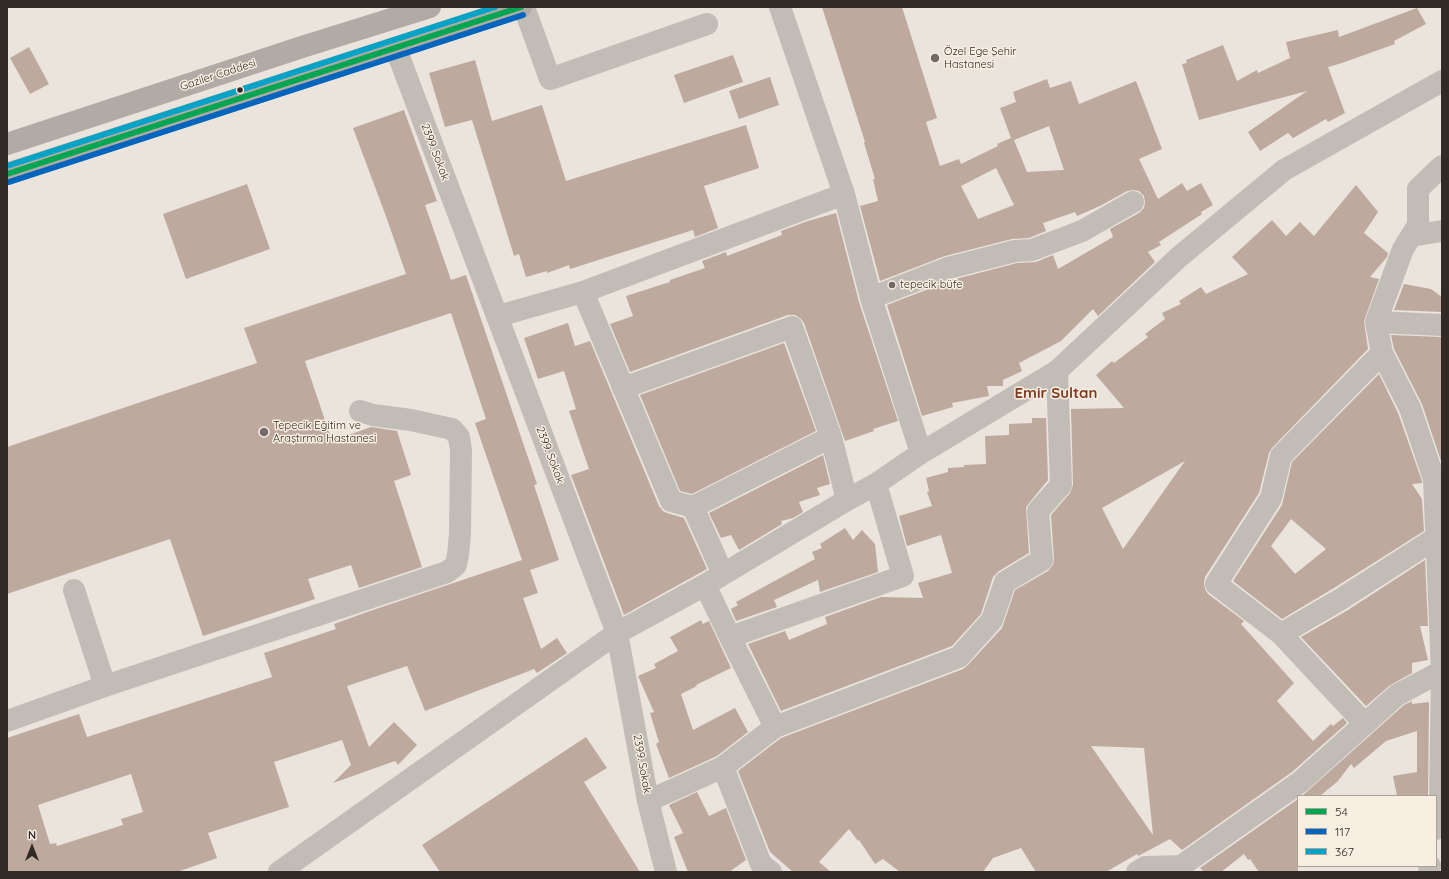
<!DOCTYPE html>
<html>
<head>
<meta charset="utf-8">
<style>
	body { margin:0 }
	#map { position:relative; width:1449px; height:879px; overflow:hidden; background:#eae4dd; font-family:Quicksand,sans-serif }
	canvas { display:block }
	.frame { position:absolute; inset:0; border:8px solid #322a25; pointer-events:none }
	.legend { position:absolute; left:1297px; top:795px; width:140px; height:72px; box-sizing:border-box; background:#f8efe2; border:1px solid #a9a096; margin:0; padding:5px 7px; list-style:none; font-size:12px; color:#322a25 }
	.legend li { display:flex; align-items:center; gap:8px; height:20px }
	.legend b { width:20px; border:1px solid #a9a096 }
	.north { position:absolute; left:12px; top:827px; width:40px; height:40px; -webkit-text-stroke:3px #f8efe2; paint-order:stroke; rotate:0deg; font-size:11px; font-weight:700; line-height:16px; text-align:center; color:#322a25 }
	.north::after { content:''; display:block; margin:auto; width:14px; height:18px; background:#322a25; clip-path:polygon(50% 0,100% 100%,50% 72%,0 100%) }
</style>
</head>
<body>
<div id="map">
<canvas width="1449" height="879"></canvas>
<div class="frame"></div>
<ul class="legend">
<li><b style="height:5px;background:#00a651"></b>54</li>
<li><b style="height:5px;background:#0065bd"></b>117</li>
<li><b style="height:5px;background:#02a3c6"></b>367</li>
</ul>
<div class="north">N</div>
</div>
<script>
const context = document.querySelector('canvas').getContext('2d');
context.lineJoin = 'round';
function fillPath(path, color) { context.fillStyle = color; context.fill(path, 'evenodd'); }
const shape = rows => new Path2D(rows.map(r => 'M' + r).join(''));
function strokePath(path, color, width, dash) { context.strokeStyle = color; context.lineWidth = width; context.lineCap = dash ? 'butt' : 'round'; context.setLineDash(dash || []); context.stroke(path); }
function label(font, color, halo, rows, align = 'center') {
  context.font = font + ' Quicksand,sans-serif'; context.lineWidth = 3; context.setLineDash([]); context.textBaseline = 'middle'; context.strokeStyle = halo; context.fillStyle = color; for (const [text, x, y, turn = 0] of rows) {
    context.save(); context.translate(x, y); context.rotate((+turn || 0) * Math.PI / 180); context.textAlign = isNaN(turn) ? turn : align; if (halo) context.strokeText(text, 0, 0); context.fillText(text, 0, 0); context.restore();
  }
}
fillPath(shape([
	[822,7,902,7,937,118,926,122,940,166,959,159,961,164,998,146,997,144,1011,138,1000,108,1016,102,1013,92,1047,79,1050,88,1071,81,1079,104,1136,81,1162,149,1139,159,1158,199,1182,183,1187,191,1201,183,1213,205,1201,212,1202,214,1159,242,1161,245,1148,252,1155,262,1098,316,1093,309,1061,341,1019,363,1022,371,1003,380,1003,386,987,386,989,396,952,403,953,407,922,416,887,305,952,280,1017,263,1036,262,1053,255,1058,269,1113,237,1110,229,1139,213,1144,208,1145,202,1144,196,1139,191,1133,190,1127,191,1100,206,1077,216,1075,212,1043,223,1046,231,1029,238,1012,239,945,256,880,281,860,206,878,201,873,179,875,179,864,143,865,142],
	[1049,126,1064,170,1027,172,1014,140],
	[996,168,1014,205,978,219,961,186],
	[1417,8,1426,24,1394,41,1395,44,1342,63,1328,67,1345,113,1328,122,1326,119,1293,138,1288,133,1260,151,1248,132,1307,91,1199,120,1182,64,1187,63,1186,60,1223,45,1237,81,1257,70,1258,73,1290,58,1286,42,1338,30,1339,37],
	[29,47,49,84,30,94,10,58],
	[733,55,743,82,684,103,674,75],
	[475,60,492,121,542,105,566,181,746,125,759,168,704,186,718,228,695,237,693,230,570,269,569,265,547,273,547,271,526,277,519,254,514,256,472,120,445,127,429,73],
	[770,77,779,105,739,119,729,91],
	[404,110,437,201,425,205,451,280,466,275,537,484,534,485,559,560,530,570,538,593,523,598,541,649,557,638,567,653,537,673,534,669,425,711,407,666,347,686,369,747,394,722,417,745,398,765,395,761,333,783,351,765,342,740,274,762,289,807,208,833,217,858,177,872,7,872,7,738,79,714,87,737,272,677,264,653,336,629,334,624,367,612,522,560,475,423,486,419,451,313,305,361,332,441,371,427,397,431,411,475,394,481,422,567,359,588,351,565,308,579,315,599,203,636,170,539,7,594,7,447,257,363,244,328,406,274,387,219,353,128],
	[131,774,143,812,121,819,123,825,57,846,56,843,50,844,38,805],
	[247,184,270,249,186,279,163,214],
	[1356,185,1378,212,1364,233,1388,253,1387,257,1370,277,1379,279,1364,321,1368,349,1272,448,1269,453,1259,493,1205,577,1204,583,1205,589,1208,594,1244,621,1241,624,1294,683,1277,701,1313,741,1331,724,1333,726,1343,718,1347,723,1292,772,1182,850,1170,839,1138,856,1137,854,1106,872,1036,872,1021,848,993,858,983,872,900,872,883,859,875,864,859,840,858,841,849,829,819,862,831,872,793,872,770,852,738,771,781,738,963,669,968,665,1002,628,1015,590,1048,571,1053,565,1054,559,1051,515,1070,493,1073,485,1071,409,1124,408,1096,375,1112,361,1114,363,1148,337,1145,334,1165,319,1162,313,1181,304,1179,301,1201,287,1206,294,1248,274,1232,257,1272,220,1286,236,1300,222,1314,236],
	[1185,461,1123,549,1102,508],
	[1091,746,1144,748,1153,835],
	[836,213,859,302,898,421,873,429,874,431,845,441,804,323,800,318,795,315,788,315,630,372,610,324,633,316,626,296,670,282,670,280,705,268,702,261,726,252,727,256,782,235,781,231,808,221],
	[1404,284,1431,289,1442,297,1442,312,1394,310],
	[568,323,575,346,590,341,659,506,663,511,667,513,684,518,707,569,624,615,571,475,589,469,569,411,576,409,564,371,538,379,524,338],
	[1391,335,1442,337,1442,464,1422,404,1394,349],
	[784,343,816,431,692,494,680,491,640,395],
	[1379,374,1398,413,1422,481,1422,483,1412,484,1422,499,1424,531,1334,588,1282,619,1233,581,1282,505,1292,462],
	[1291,519,1326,549,1295,574,1271,546],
	[1032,418,1046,418,1048,480,1026,507,1029,553,999,571,993,577,981,614,952,646,781,711,748,644,785,631,789,640,827,624,825,617,881,597,923,598,918,583,952,573,941,535,907,546,899,516,932,506,927,492,929,491,926,478,948,472,948,468,964,467,964,465,986,464,985,436,1009,435,1009,424,1032,423],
	[823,455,830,484,817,488,820,495,799,502,803,512,793,518,781,521,782,524,739,550,731,535,721,538,709,513],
	[845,528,853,540,862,530,875,544,878,572,820,592,818,580,774,600,777,607,736,621,731,609,738,605,736,602,815,559,812,552,822,548,820,544],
	[1425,560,1428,626,1420,626,1428,660,1412,663,1412,673,1389,686,1366,706,1301,637,1348,610],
	[701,620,703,624,709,621,731,668,696,685,697,686,681,694,693,730,735,708,748,732,717,756,669,778,656,744,659,742,650,713,654,712,638,676,656,668,654,664,678,651,670,637],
	[1412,701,1412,704,1429,702,1428,796,1397,796,1393,776,1417,772,1417,731,1386,741,1354,768,1351,764,1338,781,1320,796,1302,796,1404,705],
	[586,737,607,768,584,782,640,872,440,872,422,845],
	[697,792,709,816,726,808,746,860,729,872,688,872,674,837,683,833,669,805],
	[1298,799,1298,872,1259,872,1250,859,1248,860,1244,854,1221,872,1204,872,1200,868]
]), '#bda99e');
strokePath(shape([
	[524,7,550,79,707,24],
	[780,7,844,194,871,298,921,453],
	[396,49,617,633,648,801,666,872],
	[1442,166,1418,189,1418,225,1403,249,1376,322,1382,353,1410,408,1434,479,1442,671],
	[1411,236,1442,231],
	[583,292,671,501,693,507,723,574],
	[871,298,948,268,1015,251,1032,250,1082,231,1133,202],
	[498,316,583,292,844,194],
	[1376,322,1442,325],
	[623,388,792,327,831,437,847,500],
	[693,507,831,437],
	[705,585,730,637,775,727],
	[74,590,105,686],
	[1281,634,1341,599,1436,538],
	[730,637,903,576,876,484],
	[7,721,105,686,447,572,456,565,458,555,460,534,461,450,459,437,452,429,411,420,373,415,360,411],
	[1365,724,1281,634,1216,584,1271,498,1281,456,1382,353],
	[723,767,761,864,771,872],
	[648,801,723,767,775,727,959,657,992,620,1005,582,1042,560,1038,511,1061,485,1057,371],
	[1436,829,1440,805,1442,672],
	[279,872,617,633,705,585,847,500,876,484,921,453,1057,371,1179,257,1284,170,1442,81],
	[1137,872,1145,867,1181,866],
	[1182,872,1181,866,1300,782,1397,695,1442,671],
	[1429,872,1430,866]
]), '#c2bcb6', 22);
strokePath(shape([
	[7,144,302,47,430,7],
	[7,174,521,7]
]), '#b1aaa5', 22);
strokePath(shape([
	[7,174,521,7]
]), '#00a651', 6);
strokePath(shape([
	[9,182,523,15]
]), '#0065bd', 6);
strokePath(shape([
	[7,166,495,7]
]), '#02a3c6', 6);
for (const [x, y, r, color] of [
	[935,58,5,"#726b65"],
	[240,90,3.5,"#322a25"],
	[892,285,4,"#726b65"],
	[264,432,5,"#726b65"]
]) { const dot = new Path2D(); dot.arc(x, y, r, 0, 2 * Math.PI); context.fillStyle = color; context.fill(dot); strokePath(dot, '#f8efe2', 1.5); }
label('11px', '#322a25', '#f8efe2', [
	["Özel Ege Şehir",944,52],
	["Hastanesi",944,65],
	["tepecik büfe",900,285],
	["Tepecik Eğitim ve",273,426],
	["Araştırma Hastanesi",273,439]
], 'left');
label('11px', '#322a25', '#f8efe2', [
	["Gaziler Caddesi",218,75,-18],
	["2399. Sokak",435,152,69],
	["2399. Sokak",550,455,69],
	["2399. Sokak",642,764,80]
]);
label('bold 15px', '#7f3a20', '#f8efe2', [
	["Emir Sultan",1056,393]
]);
</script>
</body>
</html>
